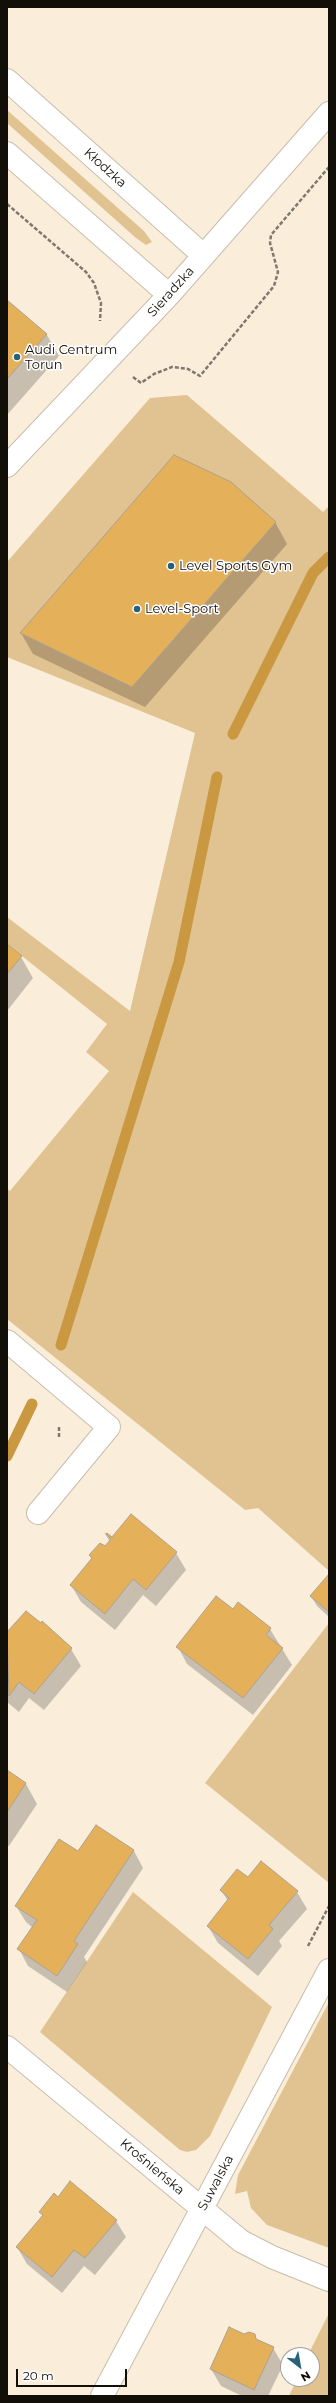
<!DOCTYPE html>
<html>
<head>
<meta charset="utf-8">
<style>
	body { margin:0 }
	#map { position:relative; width:336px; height:2403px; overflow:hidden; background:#faeedb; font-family:Montserrat,sans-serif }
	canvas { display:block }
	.frame { position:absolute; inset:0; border:8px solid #120e08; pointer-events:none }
	.north { position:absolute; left:280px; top:2347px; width:40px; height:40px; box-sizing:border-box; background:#fff; border:1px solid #a09f9c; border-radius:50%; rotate:149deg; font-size:11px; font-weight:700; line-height:16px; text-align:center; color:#120e08 }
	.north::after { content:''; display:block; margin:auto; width:14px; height:18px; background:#27627a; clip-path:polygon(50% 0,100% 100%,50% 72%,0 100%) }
	.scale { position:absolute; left:16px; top:2369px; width:111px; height:18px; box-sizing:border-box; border:2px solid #120e08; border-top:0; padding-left:5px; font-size:12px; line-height:14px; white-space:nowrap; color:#120e08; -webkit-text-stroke:3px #fff; paint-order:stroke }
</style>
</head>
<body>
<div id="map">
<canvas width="336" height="2403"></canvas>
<div class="frame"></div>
<div class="north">N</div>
<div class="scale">20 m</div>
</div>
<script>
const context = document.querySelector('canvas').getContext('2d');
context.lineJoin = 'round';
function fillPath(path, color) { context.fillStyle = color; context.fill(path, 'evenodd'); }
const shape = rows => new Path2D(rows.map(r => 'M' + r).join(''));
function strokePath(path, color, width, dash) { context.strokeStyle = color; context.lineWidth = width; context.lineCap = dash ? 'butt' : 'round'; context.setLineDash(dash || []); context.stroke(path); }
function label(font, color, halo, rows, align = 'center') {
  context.font = font + ' Montserrat,sans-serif'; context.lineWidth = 3; context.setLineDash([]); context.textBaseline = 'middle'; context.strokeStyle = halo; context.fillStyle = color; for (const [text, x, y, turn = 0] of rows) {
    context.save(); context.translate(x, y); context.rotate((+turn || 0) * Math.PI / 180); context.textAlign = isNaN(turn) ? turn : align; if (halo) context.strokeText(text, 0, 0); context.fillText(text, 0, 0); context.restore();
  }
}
fillPath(shape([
	[7,110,144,231,152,242,146,245,136,238,7,123],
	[187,395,323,512,329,506,329,1571,258,1508,245,1510,7,1319,7,1189,10,1191,109,1071,86,1052,107,1024,7,944,7,917,130,1011,195,733,7,657,7,562,150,398],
	[329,1623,329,1883,205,1783],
	[133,1892,272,2007,210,2136,196,2150,187,2152,180,2150,40,2032],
	[329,2002,329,2248,267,2225,251,2208,247,2191,235,2194,238,2175],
	[329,2313,329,2396,289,2396,297,2379,312,2379,312,2355,308,2355]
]), '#e1c291');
fillPath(shape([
	[7,300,47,335,59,356,7,415],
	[174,457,275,522,287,544,145,707,33,654,21,633],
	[7,945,21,957,33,978,7,1011],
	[104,1532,112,1538,176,1553,186,1570,156,1606,143,1595,115,1630,81,1602,71,1585,110,1542],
	[329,1575,329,1617,317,1606,311,1596],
	[233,1610,270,1629,292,1665,253,1715,187,1664,178,1647],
	[26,1613,71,1649,81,1666,44,1710,29,1698,19,1712,7,1702,7,1634],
	[7,1771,26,1784,37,1804,9,1846,7,1845],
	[96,1826,134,1851,143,1868,84,1957,87,1962,67,1992,28,1966,19,1949,33,1928,26,1922,16,1906,78,1853],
	[248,1879,297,1892,307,1909,279,1941,282,1946,258,1976,218,1943,208,1926,228,1901,221,1890],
	[58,2198,116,2221,126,2237,95,2275,84,2266,62,2293,27,2264,17,2247,43,2217,40,2212],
	[244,2335,254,2335,257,2341,273,2348,283,2365,268,2396,242,2396,221,2386,211,2369]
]), '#0003');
strokePath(shape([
	[233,734,313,573,329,557],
	[61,1345,179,962,217,777],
	[7,1456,32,1404]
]), '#ca9840', 11);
const building = shape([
	[7,300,47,334,7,379,7,300],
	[174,455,231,482,276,522,132,687,20,633,174,455],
	[7,944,22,956,7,974,7,944],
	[131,1514,177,1552,146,1590,133,1579,105,1614,70,1585,92,1558,89,1555,100,1543,105,1546,111,1539,106,1534,107,1533,112,1537,131,1514],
	[329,1574,329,1612,310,1596,329,1574],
	[216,1596,233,1609,238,1602,271,1628,266,1635,283,1648,243,1698,176,1647,216,1596],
	[26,1611,41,1623,42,1621,72,1648,34,1694,19,1682,9,1696,7,1632,26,1611],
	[7,1770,26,1783,7,1812,7,1770],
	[96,1825,134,1850,74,1941,78,1944,57,1976,17,1949,37,1920,15,1906,59,1839,78,1851,96,1825],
	[261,1861,298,1891,269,1925,273,1929,248,1959,207,1926,229,1898,220,1890,237,1869,248,1877,261,1861],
	[70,2181,117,2220,85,2258,74,2250,52,2277,16,2247,43,2215,39,2212,54,2193,58,2197,70,2181],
	[229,2327,244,2334,249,2332,255,2334,256,2339,274,2347,254,2390,210,2369,229,2327]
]);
fillPath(building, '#e4b15a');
strokePath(building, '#aca08f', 1);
const minor = shape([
	[7,80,203,255],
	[7,153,169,295],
	[7,466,169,295,329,113],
	[7,1341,109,1427,38,1513],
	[7,2047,241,2241,272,2257,329,2280],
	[102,2396,329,1970]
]);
strokePath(minor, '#c8bdab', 24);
strokePath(shape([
	[7,204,86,272,94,283,101,303,100,321],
	[133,377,141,383,154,374,172,367,188,369,200,376,274,286,278,272,270,243,271,235,329,167],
	[59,1427,59,1438],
	[308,1946,329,1906]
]), '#80786c', 2.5, [4, 2]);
strokePath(minor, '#fff', 22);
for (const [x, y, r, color] of [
	[17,357,4,"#27627a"],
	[171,566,4,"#27627a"],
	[137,609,4,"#27627a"]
]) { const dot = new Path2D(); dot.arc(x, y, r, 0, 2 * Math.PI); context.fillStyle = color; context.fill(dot); strokePath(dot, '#fff', 1.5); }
label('13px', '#120e08', '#fff', [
	["Kłodzka",105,168,42],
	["Sieradzka",171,292,-48],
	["Krośnieńska",152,2167,40],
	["Suwalska",216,2183,-62]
]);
label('13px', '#120e08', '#fff', [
	["Audi Centrum",25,350],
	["Torun",25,365],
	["Level Sports Gym",179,566],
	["Level-Sport",145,609]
], 'left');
</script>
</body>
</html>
